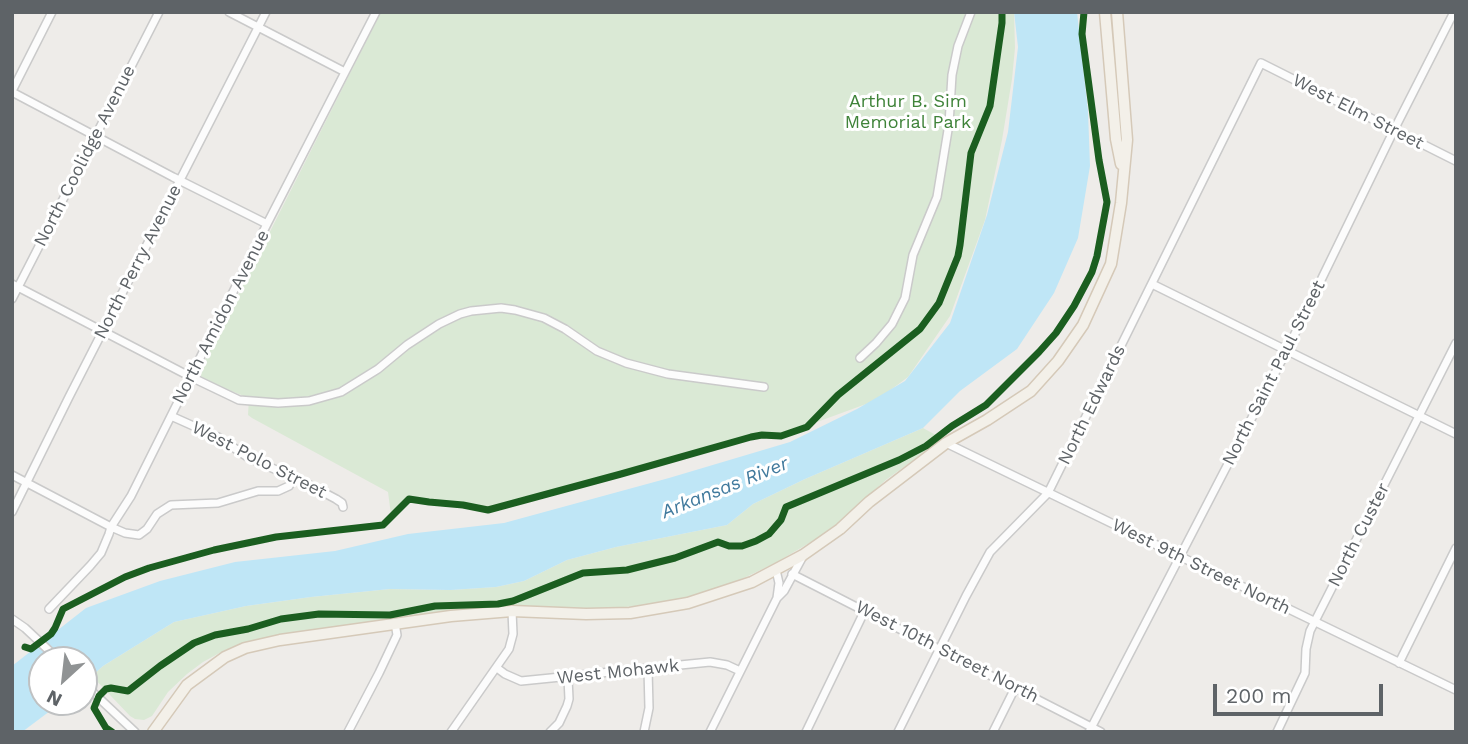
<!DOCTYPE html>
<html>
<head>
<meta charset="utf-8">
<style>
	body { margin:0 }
	#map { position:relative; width:1468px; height:744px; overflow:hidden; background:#eeece9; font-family:"Work Sans",sans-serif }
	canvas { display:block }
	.frame { position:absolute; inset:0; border:14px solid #5e6367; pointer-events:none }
	.north { position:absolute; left:28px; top:646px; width:70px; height:70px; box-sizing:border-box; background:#fff; border:2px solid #bfc1c2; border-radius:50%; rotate:207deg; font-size:19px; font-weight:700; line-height:28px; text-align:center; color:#5e6367 }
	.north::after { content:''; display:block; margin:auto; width:24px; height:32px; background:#909394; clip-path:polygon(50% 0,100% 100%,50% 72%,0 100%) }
	.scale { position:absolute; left:1213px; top:684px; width:170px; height:32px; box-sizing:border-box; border:4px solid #5e6367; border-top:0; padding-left:9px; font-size:21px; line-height:24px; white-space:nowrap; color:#5e6367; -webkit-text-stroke:5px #fff; paint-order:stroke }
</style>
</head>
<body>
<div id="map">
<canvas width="1468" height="744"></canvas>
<div class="frame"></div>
<div class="north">N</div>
<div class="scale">200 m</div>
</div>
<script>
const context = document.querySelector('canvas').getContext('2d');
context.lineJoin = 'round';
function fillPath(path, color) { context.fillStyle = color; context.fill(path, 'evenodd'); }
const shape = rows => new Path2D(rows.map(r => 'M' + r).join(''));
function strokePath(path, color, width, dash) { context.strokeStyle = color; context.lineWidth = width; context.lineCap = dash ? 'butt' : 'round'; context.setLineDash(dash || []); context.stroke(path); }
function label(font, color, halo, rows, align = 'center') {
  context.font = font + ' "Work Sans",sans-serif'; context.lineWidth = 6; context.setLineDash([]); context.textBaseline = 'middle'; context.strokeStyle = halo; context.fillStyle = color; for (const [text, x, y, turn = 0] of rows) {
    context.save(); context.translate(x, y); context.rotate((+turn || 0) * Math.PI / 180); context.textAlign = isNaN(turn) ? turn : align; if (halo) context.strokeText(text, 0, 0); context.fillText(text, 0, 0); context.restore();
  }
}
fillPath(shape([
	[381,12,1014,12,1015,48,1012,79,1002,140,985,220,950,316,908,377,877,400,817,422,815,419,808,426,783,436,771,435,740,440,488,510,409,499,391,515,388,492,252,418,248,415,249,398,203,380,199,372],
	[923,428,943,439,887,479,838,523,816,539,777,562,746,577,712,591,657,604,592,610,524,606,451,610,244,643,225,650,203,662,187,674,168,692,152,716,144,720,135,719,130,716,92,676,103,666,174,622,246,606,311,597,390,589,451,590,496,587,524,581,567,560,616,547,727,525,753,504,805,479]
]), '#dae9d5');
fillPath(shape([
	[1014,12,1077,12,1088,111,1090,166,1078,238,1054,293,1017,349,960,391,923,428,805,479,753,504,727,525,616,547,567,560,524,581,496,587,451,590,390,589,311,597,246,606,174,622,103,666,84,683,84,660,42,660,42,702,62,702,22,732,12,732,12,666,86,608,160,581,235,562,335,551,408,534,504,523,669,478,790,442,857,409,905,381,950,323,987,215,1008,132,1018,47]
]), '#bfe6f6');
const minor = shape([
	[229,12,345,72],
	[12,91,52,12],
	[12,92,173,177,267,224],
	[12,284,191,377,239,400,278,403,309,401,341,392,378,369,407,345,439,324,460,314,471,311,501,308,515,310,544,318,565,329,597,351,626,363,668,374,764,387],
	[1152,284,1456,434],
	[12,299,159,12],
	[860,358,876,343,892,324,905,298,913,255,937,197,949,124,952,75,958,46,971,12],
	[171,416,218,437,249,458,304,482,336,499,342,503,343,507],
	[946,443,1456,690],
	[12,475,111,527,125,533,139,535,147,529,157,514,171,505,218,503,258,491,278,491,289,486,294,477],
	[12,512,69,397,266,12],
	[776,570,779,583,777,598],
	[792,574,1101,732],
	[49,609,90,566,101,553,109,534,111,527,131,496,267,224,376,12],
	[12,619,25,628,59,660],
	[1399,663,1456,548],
	[497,668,505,674,521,681,710,662,727,665,740,671],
	[84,684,135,732],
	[348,732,379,673,397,635,395,623],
	[451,732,509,649,513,634,512,611],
	[550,732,559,723,567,706,569,699,568,678],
	[644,732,649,708,648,669],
	[710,732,777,598,784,591,803,556],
	[806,732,865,610],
	[898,732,966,596,990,552,1048,493,1261,63,1456,161],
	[993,732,1015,688],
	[1089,732,1287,350,1394,130,1454,12],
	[1277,732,1305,673,1306,649,1310,631,1456,343]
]);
const major = shape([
	[1105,12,1116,139,1121,164],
	[153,732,187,685,225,657,245,648,280,640,451,616,512,611,586,614,630,613,688,603,752,582,803,555,840,529,869,502,946,443,987,420,1031,391,1058,361,1083,325,1111,264,1121,203,1127,140,1117,12]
]);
strokePath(minor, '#cacaca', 10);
strokePath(major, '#d5c9b8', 13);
strokePath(minor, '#fcfcfc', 7);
strokePath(major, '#f3f0e9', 10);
strokePath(shape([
	[25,647,31,649,51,634,55,628,63,609,125,577,149,568,214,550,276,537,383,525,409,499,429,502,463,505,488,510,621,474,751,437,762,435,781,436,807,427,838,395,920,329,939,303,958,256,960,245,971,153,990,106,1002,23,1002,12],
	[112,732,106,728,94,708,99,696,106,689,111,688,128,691,160,666,194,643,215,635,248,629,281,619,319,614,390,615,435,606,498,604,513,601,583,573,627,570,675,558,718,542,729,546,742,546,756,541,769,534,781,520,786,507,899,460,926,446,952,426,986,405,1039,352,1056,333,1074,306,1092,272,1097,256,1107,202,1099,160,1082,34,1084,12]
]), '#1b5e20', 7);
label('18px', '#3f8339', '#fff', [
	["Arthur B. Sim",908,102],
	["Memorial Park",908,123]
]);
label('18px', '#5e6367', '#fff', [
	["West Elm Street",1358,112,27],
	["North Coolidge Avenue",85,156,-63],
	["North Perry Avenue",138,262,-63],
	["North Amidon Avenue",221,317,-63],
	["North Saint Paul Street",1274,373,-63],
	["North Edwards",1092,405,-64],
	["West Polo Street",259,460,27],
	["North Custer",1359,535,-63],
	["West 9th Street North",1201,567,26],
	["West 10th Street North",947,652,27],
	["West Mohawk",618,672,-6]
]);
label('italic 19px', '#417a9d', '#fff', [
	["Arkansas River",725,488,-22]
]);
</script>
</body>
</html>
